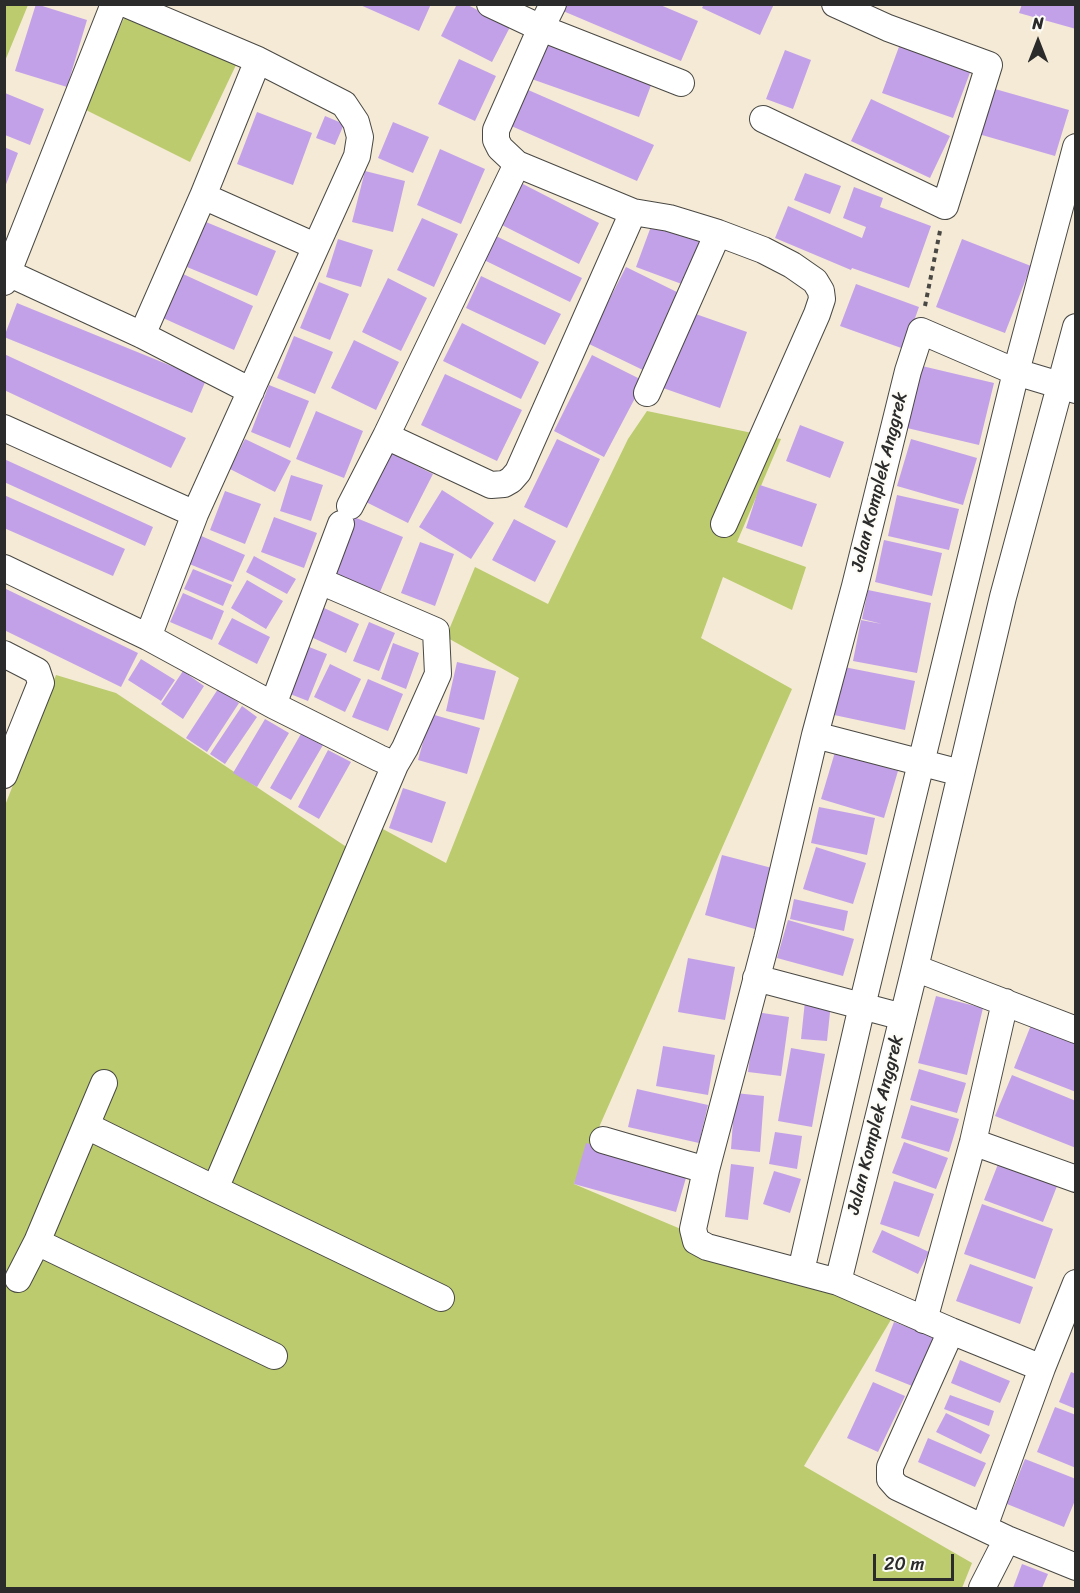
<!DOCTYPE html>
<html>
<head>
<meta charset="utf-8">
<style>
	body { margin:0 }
	#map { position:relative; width:1080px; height:1593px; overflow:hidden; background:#f5ead5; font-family:Sriracha,sans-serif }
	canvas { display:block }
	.frame { position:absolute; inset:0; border:6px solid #2b2b2b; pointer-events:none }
	.north { position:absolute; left:1008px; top:12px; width:60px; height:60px; -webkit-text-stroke:4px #fdfcf7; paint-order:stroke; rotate:0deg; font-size:16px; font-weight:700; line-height:24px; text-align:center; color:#2b2b2b }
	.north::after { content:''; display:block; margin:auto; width:21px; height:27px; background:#2b2b2b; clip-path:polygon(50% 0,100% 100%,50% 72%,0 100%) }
	.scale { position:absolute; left:873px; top:1554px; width:81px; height:27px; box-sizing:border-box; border:3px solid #2b2b2b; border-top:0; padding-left:8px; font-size:18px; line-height:21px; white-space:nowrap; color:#2b2b2b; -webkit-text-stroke:4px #fdfcf7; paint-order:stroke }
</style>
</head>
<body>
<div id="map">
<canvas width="1080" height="1593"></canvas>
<div class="frame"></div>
<div class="north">N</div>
<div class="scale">20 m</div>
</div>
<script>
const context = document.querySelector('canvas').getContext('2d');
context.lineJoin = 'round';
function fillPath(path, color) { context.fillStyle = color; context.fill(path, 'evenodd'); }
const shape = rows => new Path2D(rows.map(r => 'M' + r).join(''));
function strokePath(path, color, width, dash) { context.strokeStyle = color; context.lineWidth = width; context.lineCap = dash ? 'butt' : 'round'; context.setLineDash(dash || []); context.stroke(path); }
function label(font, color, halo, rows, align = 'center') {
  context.font = font + ' Sriracha,sans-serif'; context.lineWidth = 4.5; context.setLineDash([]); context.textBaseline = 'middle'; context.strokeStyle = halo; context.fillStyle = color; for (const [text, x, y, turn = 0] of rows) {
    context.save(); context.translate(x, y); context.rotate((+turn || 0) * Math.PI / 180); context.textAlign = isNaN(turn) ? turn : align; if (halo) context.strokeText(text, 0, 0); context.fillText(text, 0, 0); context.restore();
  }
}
fillPath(shape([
	[5,4,28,5,5,61,4,5],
	[124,18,236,65,190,162,84,109],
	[647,411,781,439,737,542,806,567,792,610,723,577,701,638,792,689,574,1184,892,1318,804,1466,972,1563,962,1588,5,1588,4,808,56,675,116,693,351,850,368,821,446,863,519,678,446,637,475,567,548,604,628,439]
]), '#bbcb6e');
fillPath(shape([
	[36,4,87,20,67,87,15,71],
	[358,4,431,4,419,31],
	[457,4,466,4,510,27,492,62,441,36],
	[566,4,658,4,698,21,681,61,563,11],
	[704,4,774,4,760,35,702,8],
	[1022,4,1076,4,1076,29,1019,13],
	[540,40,653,80,639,117,526,77],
	[900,44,971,70,953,118,882,93],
	[785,50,811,60,793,109,766,99],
	[459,59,496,76,475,121,438,104],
	[988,87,1069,110,1055,156,975,133],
	[526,89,654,145,637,181,509,125],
	[5,93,44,109,30,145,5,135],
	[871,99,950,136,930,178,851,141],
	[257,112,312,133,293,185,237,164],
	[325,116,344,124,335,145,316,138],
	[393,122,429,137,413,173,378,158],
	[4,147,18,153,5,187,4,187],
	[440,149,485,169,461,224,417,205],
	[365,171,405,181,393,232,352,222],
	[805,173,841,186,830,214,794,200],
	[519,182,599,223,579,264,498,223],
	[854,187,883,198,880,207,931,226,909,288,852,268,851,270,775,238,788,206,862,238,866,227,843,218],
	[422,218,458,234,434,287,397,270],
	[653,221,705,240,687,286,636,267],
	[206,222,276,251,257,296,187,267],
	[496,236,582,278,570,302,484,260],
	[338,239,373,250,361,287,326,277],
	[962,239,1031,266,1005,333,936,307],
	[626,267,683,295,645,371,587,343],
	[183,274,253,306,234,350,163,318],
	[481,276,561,314,545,345,466,308],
	[388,278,427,298,401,351,362,332],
	[319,282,349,294,330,340,300,328],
	[856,284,919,307,904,349,840,326],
	[17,303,206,380,192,413,4,337],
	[690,312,747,332,720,408,663,388],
	[462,323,539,362,521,399,443,361],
	[294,336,333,352,315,394,277,378],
	[354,340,399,362,376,410,331,388],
	[4,354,186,438,171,468,4,390],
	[592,355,644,381,604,457,554,431],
	[922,366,994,383,979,445,907,428],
	[445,374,522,410,497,461,421,425],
	[269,385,309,401,290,448,251,432],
	[316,411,363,431,344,478,296,459],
	[800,425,844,442,830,478,786,461],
	[245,439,291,461,275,492,230,469],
	[557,439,600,459,567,528,524,507],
	[911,439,977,458,963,505,897,486],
	[389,452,433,474,408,523,364,501],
	[4,459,153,527,145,546,4,482],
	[291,475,323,485,311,521,280,511],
	[760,485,817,504,802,547,746,528],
	[442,490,494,523,471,559,419,527],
	[225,491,261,504,245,544,210,530],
	[4,495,125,549,113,576,4,528],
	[897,495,959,509,949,550,888,536],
	[274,517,317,533,304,568,261,552],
	[354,517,403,537,380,592,331,572],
	[514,519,556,541,535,582,492,560],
	[199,535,245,555,233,582,187,563],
	[884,540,942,553,932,596,875,582],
	[420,542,454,554,435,606,401,593],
	[254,556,296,579,287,594,246,572],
	[193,569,232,585,223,606,184,589],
	[247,580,283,601,266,629,231,608],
	[4,588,138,653,121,687,4,630],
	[868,590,931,603,917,673,853,661,861,620,882,624,862,619],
	[183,593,224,611,212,640,170,622],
	[324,608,359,624,346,653,311,637],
	[232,618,270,637,257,664,218,644],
	[369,622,395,633,379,671,353,661],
	[393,643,419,653,406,689,381,679],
	[304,645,327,654,308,701,285,692],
	[141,659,175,680,161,701,128,680],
	[457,662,496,671,484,720,446,711],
	[330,664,361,679,345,712,314,697],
	[844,667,915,681,905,730,834,715],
	[183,671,204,686,183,719,161,704],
	[368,679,403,694,388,731,352,717],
	[218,689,239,703,207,752,186,738],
	[242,706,257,717,225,764,210,754],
	[431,714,480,728,467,774,418,760],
	[265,719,289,733,257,787,233,773],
	[302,732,323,745,291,800,270,788],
	[328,750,351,762,319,819,298,807],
	[835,752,898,771,884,818,821,799],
	[403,788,446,802,432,843,389,828],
	[819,807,875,818,867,855,811,843],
	[816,847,866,863,853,904,803,889],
	[722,855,772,868,755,929,705,915],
	[794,899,848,911,844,931,790,919],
	[788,920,854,939,843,976,777,958],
	[688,958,735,967,725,1020,678,1012],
	[936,996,983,1008,967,1075,918,1063],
	[805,1001,831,1003,827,1041,801,1039],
	[756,1012,789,1017,781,1076,748,1072],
	[1031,1025,1076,1043,1076,1092,1014,1068],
	[663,1046,715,1055,708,1095,656,1086],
	[791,1048,825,1054,812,1127,778,1121],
	[919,1069,966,1083,957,1113,910,1100],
	[1012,1075,1076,1101,1076,1148,995,1116],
	[637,1089,708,1105,699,1143,628,1127],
	[735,1093,764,1096,760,1152,731,1149],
	[911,1105,959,1119,949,1152,901,1138],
	[775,1132,802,1136,797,1169,769,1164],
	[904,1142,948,1158,936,1189,892,1173],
	[586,1143,688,1171,676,1212,574,1184],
	[1000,1159,1059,1181,1043,1222,984,1200],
	[731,1164,754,1167,748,1220,725,1217],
	[774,1171,801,1179,790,1213,763,1204],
	[894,1181,934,1194,919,1237,880,1224],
	[982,1204,1053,1229,1035,1279,964,1254],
	[882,1230,929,1252,918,1274,872,1252],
	[970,1264,1033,1287,1020,1324,956,1301],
	[894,1322,937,1338,917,1388,875,1371],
	[960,1360,1010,1381,1000,1403,951,1383],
	[1071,1372,1076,1374,1076,1409,1059,1402],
	[873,1382,905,1396,878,1452,847,1438],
	[950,1395,994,1411,989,1426,944,1409],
	[1055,1407,1076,1415,1076,1468,1037,1452],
	[946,1413,990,1435,981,1454,936,1432],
	[928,1438,986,1463,975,1487,918,1462],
	[1025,1459,1076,1479,1076,1498,1064,1527,1007,1504],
	[1022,1564,1048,1574,1042,1588,1013,1588]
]), '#c3a1e9');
const street = shape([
	[126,4,258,60,344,104,356,122,360,137,357,156,195,514,148,637],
	[490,4,541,28,553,4],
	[763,119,945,206,989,65,888,28,835,4],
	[517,164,386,436,491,485,504,484,511,480,518,472,633,212,669,218,718,233,763,250,792,265,815,281,821,291,822,299,817,314,724,524],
	[203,196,258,60],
	[633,212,517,164,500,148,496,140,496,130,541,28,681,83],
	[8,273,142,335,251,391],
	[4,282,114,4],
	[142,335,203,196,315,246],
	[1076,390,1016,372,921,331,908,371,855,586,815,735,767,939,706,1170,693,1229,696,1241,707,1247,838,1282,951,1331,1042,1368,1076,1283],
	[647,393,718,233],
	[4,428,195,514],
	[350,506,386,436],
	[4,568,148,637,273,705,341,524],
	[4,654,37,671,41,683,4,775],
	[273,705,379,758,395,765,405,748,438,674,436,631,320,581],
	[815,735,961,773],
	[915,968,1076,1030],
	[756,978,903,1017],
	[104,1083,37,1242,274,1356],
	[87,1126,215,1189,441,1298],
	[603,1140,706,1170],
	[973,1142,1076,1179],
	[215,1189,395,765],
	[801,1271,862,1006,1016,372,1076,147],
	[18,1279,37,1242],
	[838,1282,915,968,1003,597,1076,327],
	[924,1320,973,1142,1005,1002],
	[951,1331,890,1467,890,1479,897,1487,1007,1539,1076,1567],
	[984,1527,1042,1368],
	[982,1588,1007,1539]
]);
strokePath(street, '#494844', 28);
strokePath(shape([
	[925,306,940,231]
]), '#494844', 4, [4.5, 4.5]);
strokePath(street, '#fff', 26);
label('18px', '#2b2b2b', '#fdfcf7', [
	["Jalan Komplek Anggrek",880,482,-76],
	["Jalan Komplek Anggrek",876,1125,-76]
]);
</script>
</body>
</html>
